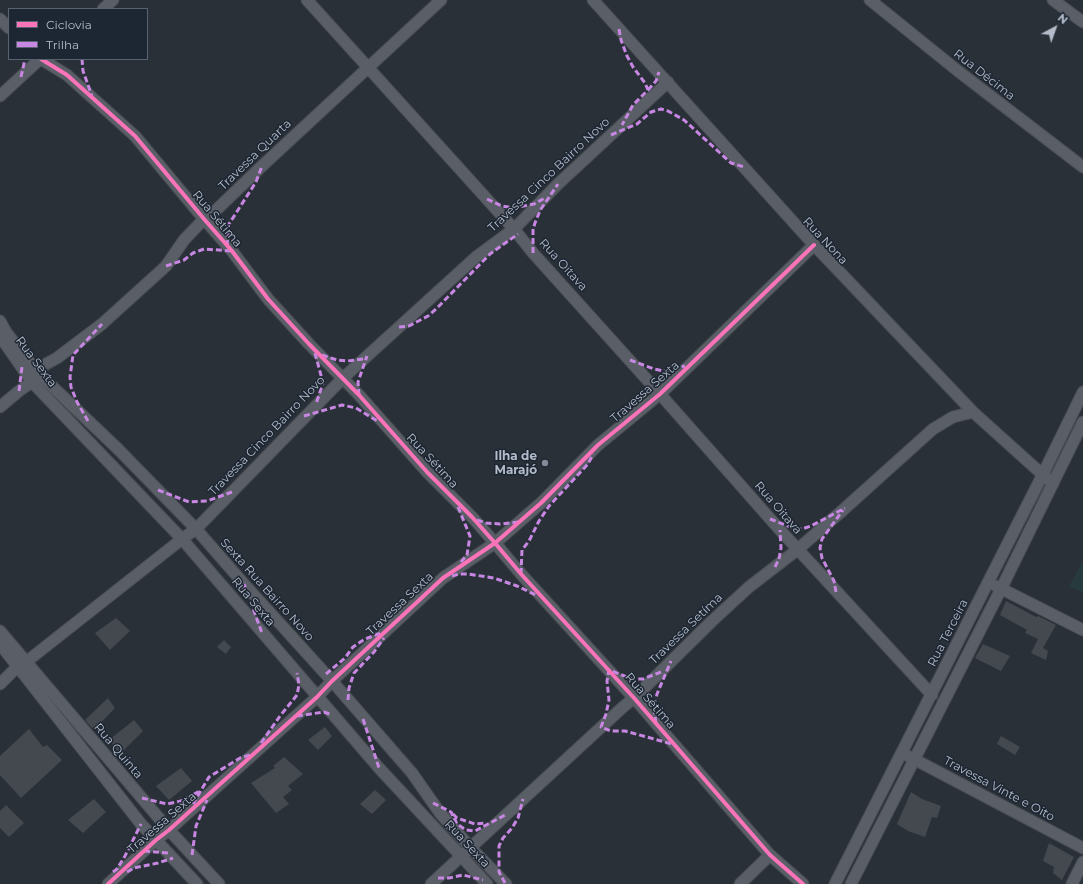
<!DOCTYPE html>
<html>
<head>
<meta charset="utf-8">
<style>
	body { margin:0 }
	#map { position:relative; width:1083px; height:884px; overflow:hidden; background:#2a3038; font-family:Montserrat,sans-serif }
	canvas { display:block }
	.legend { position:absolute; left:8px; top:8px; width:140px; height:52px; box-sizing:border-box; background:#1d2633; border:1px solid #59626f; margin:0; padding:5px 7px; list-style:none; font-size:12px; color:#b4bcc9 }
	.legend li { display:flex; align-items:center; gap:8px; height:20px }
	.legend b { width:20px; border:1px solid #59626f }
	.north { position:absolute; left:1035px; top:8px; width:40px; height:40px; -webkit-text-stroke:3px #1d2633; paint-order:stroke; rotate:41deg; font-size:11px; font-weight:700; line-height:16px; text-align:center; color:#b4bcc9 }
	.north::after { content:''; display:block; margin:auto; width:14px; height:18px; background:#b4bcc9; clip-path:polygon(50% 0,100% 100%,50% 72%,0 100%) }
</style>
</head>
<body>
<div id="map">
<canvas width="1083" height="884"></canvas>
<ul class="legend">
<li><b style="height:5px;background:#fb73b8"></b>Ciclovia</li>
<li><b style="height:5px;background:#c787e3"></b>Trilha</li>
</ul>
<div class="north">N</div>
</div>
<script>
const context = document.querySelector('canvas').getContext('2d');
context.lineJoin = 'round';
function fillPath(path, color) { context.fillStyle = color; context.fill(path, 'evenodd'); }
const shape = rows => new Path2D(rows.map(r => 'M' + r).join(''));
function strokePath(path, color, width, dash) { context.strokeStyle = color; context.lineWidth = width; context.lineCap = dash ? 'butt' : 'round'; context.setLineDash(dash || []); context.stroke(path); }
function label(font, color, halo, rows, align = 'center') {
  context.font = font + ' Montserrat,sans-serif'; context.lineWidth = 3; context.setLineDash([]); context.textBaseline = 'middle'; context.strokeStyle = halo; context.fillStyle = color; for (const [text, x, y, turn = 0] of rows) {
    context.save(); context.translate(x, y); context.rotate((+turn || 0) * Math.PI / 180); context.textAlign = isNaN(turn) ? turn : align; if (halo) context.strokeText(text, 0, 0); context.fillText(text, 0, 0); context.restore();
  }
}
fillPath(shape([
	[1083,561,1083,593,1069,586]
]), '#273a3e');
fillPath(shape([
	[1006,601,1036,617,1038,616,1056,625,1043,648,1048,651,1046,660,1031,653,1038,639,1025,633,1027,630,1000,615],
	[116,618,130,631,110,650,95,633],
	[224,640,231,647,226,654,217,647],
	[983,644,1010,656,1001,671,975,658],
	[108,698,115,708,94,730,85,720],
	[134,720,143,731,120,754,109,740],
	[325,727,332,736,318,750,308,740],
	[29,729,43,747,47,745,62,760,21,798,0,775,0,756],
	[1001,736,1020,747,1015,755,997,744],
	[284,757,303,774,288,786,292,790,283,797,289,804,276,813,251,783,275,768,273,766],
	[181,768,192,781,169,800,156,786],
	[375,790,386,800,372,814,360,804],
	[911,792,922,799,941,806,937,818,932,817,925,837,908,831,897,824],
	[94,799,106,812,83,833,68,820],
	[6,805,24,823,9,837,0,828,0,811],
	[1049,843,1074,857,1062,880,1053,873,1054,867,1043,861]
]), '#444950');
const minor = shape([
	[307,0,514,229,533,253,660,394,780,530,932,695],
	[593,0,814,245,893,328,973,412,1053,484],
	[870,0,958,71,1083,167],
	[1053,0,1083,22],
	[103,9,113,0],
	[0,19,9,28],
	[41,59,67,75,135,136,204,219,232,251,268,299,309,344,359,395,427,472,472,517,495,543,521,574,634,698,770,855,803,884],
	[0,96,40,59],
	[0,321,6,332,37,372,118,449,196,529,244,584,332,681,412,773,440,813,470,847,506,884],
	[0,336,32,382,182,539,379,768,487,884],
	[0,407,19,391,32,382,37,372,46,364,57,358,102,324,166,266,184,240,204,219,212,214,262,166,441,0],
	[996,586,1083,630],
	[0,631,169,830,219,884],
	[0,644,141,824,197,884],
	[0,684,18,666,26,662,182,539,196,529,343,378,476,257,514,229,558,184,668,82],
	[908,756,1083,848],
	[108,884,156,840,169,830,317,697,332,681,443,578,495,543,541,503,598,445,660,394,814,245],
	[431,884,623,707,634,698,712,621,749,587,797,550,843,510,933,429,953,417,973,412],
	[740,884,770,855],
	[835,884,1042,476,1083,392],
	[851,884,1001,589,1083,422],
	[1072,884,1083,862]
]);
strokePath(minor, '#484c53', 13);
strokePath(minor, '#5a5e66', 11);
strokePath(shape([
	[619,29,621,40,627,56,633,67,645,83,648,90,633,105,622,125],
	[82,59,83,71,92,96],
	[21,77,25,59],
	[648,90,656,81,659,72],
	[611,135,637,124,651,112,661,109,668,111,684,120,731,163,744,167],
	[487,199,502,206,514,208,534,204,545,198],
	[227,246,229,224,256,182,262,166],
	[533,253,533,229,536,220,541,209,558,184],
	[166,266,184,260,193,253,204,249,232,251],
	[399,327,409,326,428,316,437,308,490,254,518,234],
	[315,353,323,383,316,404],
	[322,355,337,360,347,361,364,359],
	[630,360,654,369,664,371,685,366],
	[19,391,22,367],
	[359,395,358,382,367,356],
	[304,416,342,405,356,408,379,422],
	[88,421,77,402,71,387,70,377,73,355,102,324],
	[158,490,189,502,207,501,232,492],
	[458,507,470,536,467,555,461,562],
	[770,519,793,528,802,529,811,526,845,508],
	[477,520,486,523,500,524,519,522],
	[775,567,779,559,781,548,780,530],
	[521,574,522,550,529,541,539,521,549,506,588,464,593,454],
	[452,576,459,574,468,574,494,578,517,586,538,596],
	[244,584,262,633],
	[836,592,834,581,822,558,820,548,822,539,843,510],
	[661,672,643,679,632,679,609,670,607,681,609,700,606,714,601,727,611,731,625,731,672,744],
	[326,674,345,658,353,647,365,639,381,633],
	[348,700,349,688,354,673,374,652,384,638],
	[297,716,324,712,332,715],
	[363,719,379,768],
	[656,723,654,709,657,694,671,661],
	[261,743,280,716,297,695,299,685,297,673],
	[142,798,167,804,181,801,200,791],
	[433,803,451,812,457,824,466,830,475,831,507,814],
	[193,804,209,777,240,758,250,755],
	[453,814,457,818,475,824,486,823],
	[144,851,168,853],
	[192,855,196,826,207,800],
	[113,872,117,869,125,856,141,824],
	[127,872,134,868,158,863,173,858],
	[438,878,449,878,463,875,483,880],
	[505,883,499,872,499,846,503,838,512,828,518,818,523,799]
]), '#c787e3', 3, [6, 3]);
strokePath(shape([
	[41,59,67,75,135,136,204,219,232,251,268,299,309,344,359,395,427,472,472,517,495,543,521,574,634,698,770,855,803,884],
	[108,884,156,840,169,830,317,697,332,681,443,578,495,543,541,503,598,445,660,394,814,245]
]), '#fb73b8', 4);
for (const [x, y, r, color] of [
	[545,463,4,"#848b96"]
]) { const dot = new Path2D(); dot.arc(x, y, r, 0, 2 * Math.PI); context.fillStyle = color; context.fill(dot); strokePath(dot, '#1d2633', 1.5); }
label('12px', '#b4bcc9', '#1d2633', [
	["Rua Décima",984,75,38],
	["Travessa Quarta",255,155,-44],
	["Travessa Cinco Bairro Novo",549,175,-43],
	["Rua Sétima",217,219,50],
	["Rua Nona",825,241,47],
	["Rua Oitava",563,265,48],
	["Rua Sexta",36,362,53],
	["Travessa Sexta",645,392,-41],
	["Travessa Cinco Bairro Novo",267,436,-46],
	["Rua Sétima",432,461,47],
	["Rua Oitava",778,508,49],
	["Sexta Rua Bairro Novo",267,590,48],
	["Rua Sexta",253,602,50],
	["Travessa Sexta",400,604,-43],
	["Travessa Setíma",686,629,-44],
	["Rua Terceira",948,633,-63],
	["Rua Sétima",650,701,49],
	["Rua Quinta",118,751,50],
	["Travessa Vinte e Oito",999,789,28],
	["Travessa Sexta",162,823,-41],
	["Rua Sexta",467,844,47]
]);
label('bold 12px', '#b4bcc9', '#1d2633', [
	["Ilha de",537,456],
	["Marajó",537,470]
], 'right');
</script>
</body>
</html>
